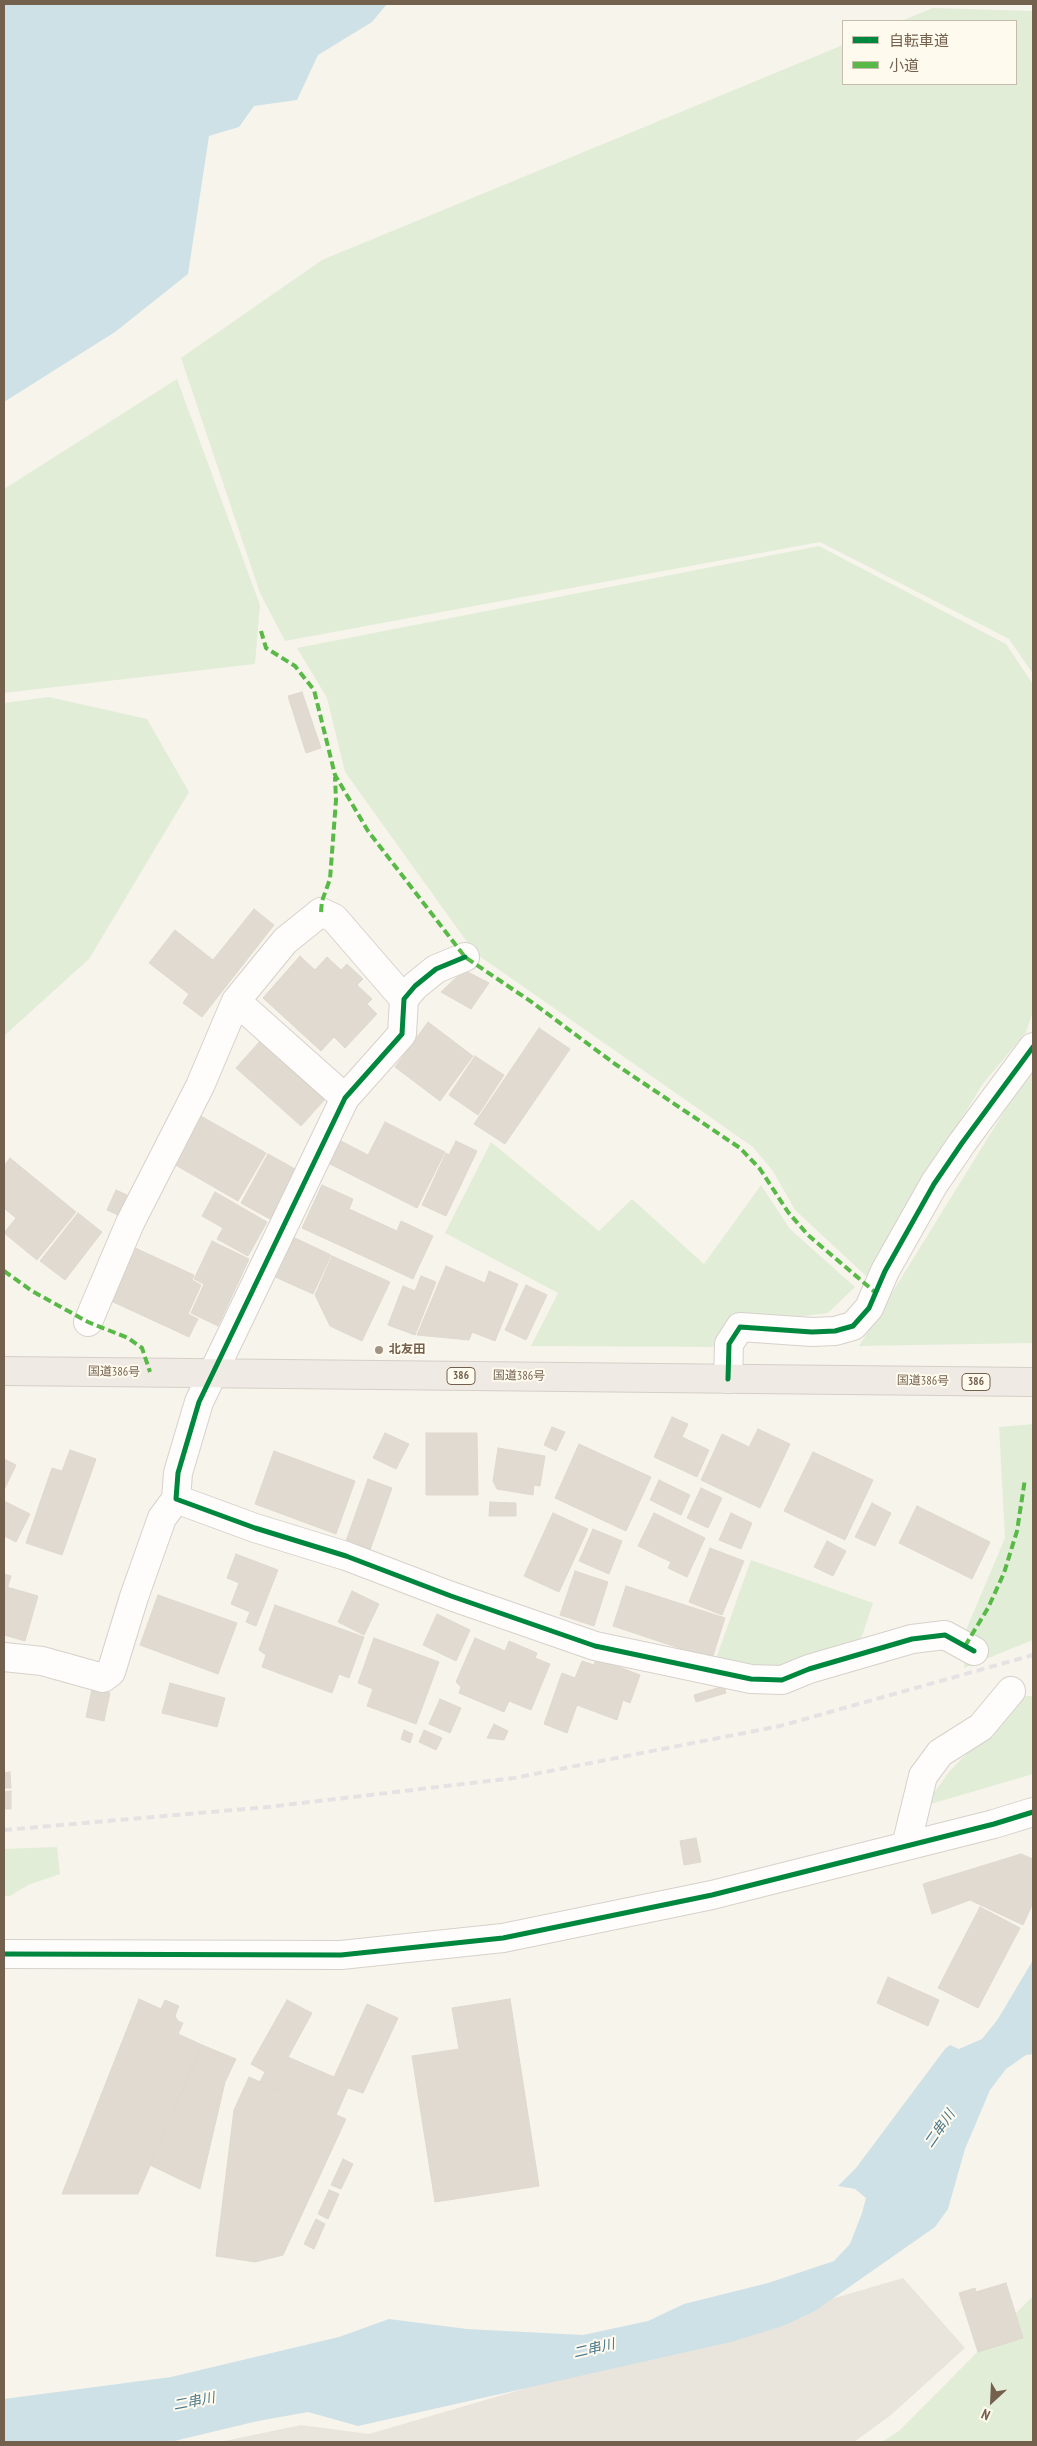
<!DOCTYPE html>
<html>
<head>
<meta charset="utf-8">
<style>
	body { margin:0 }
	#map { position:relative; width:1037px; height:2446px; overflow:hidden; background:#f7f4ec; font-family:"PT Sans Narrow","Noto Sans JP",sans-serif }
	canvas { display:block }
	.frame { position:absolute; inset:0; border:5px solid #73604d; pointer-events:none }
	.legend { position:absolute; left:842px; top:20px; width:175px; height:65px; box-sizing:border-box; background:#fefaee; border:1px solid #c6bcae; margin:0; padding:6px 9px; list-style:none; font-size:15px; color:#73604d }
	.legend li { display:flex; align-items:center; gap:10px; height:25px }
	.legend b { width:25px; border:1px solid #c6bcae }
	.north { position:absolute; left:967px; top:2376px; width:50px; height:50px; -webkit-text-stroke:4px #fefaee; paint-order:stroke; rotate:205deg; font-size:14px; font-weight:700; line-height:20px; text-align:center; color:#73604d }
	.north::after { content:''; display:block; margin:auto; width:18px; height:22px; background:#73604d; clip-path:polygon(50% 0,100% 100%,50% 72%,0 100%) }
</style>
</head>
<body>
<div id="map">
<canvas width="1037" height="2446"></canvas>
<div class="frame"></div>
<ul class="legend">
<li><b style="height:6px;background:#00873e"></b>自転車道</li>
<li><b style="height:6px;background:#58b947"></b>小道</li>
</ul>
<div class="north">N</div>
</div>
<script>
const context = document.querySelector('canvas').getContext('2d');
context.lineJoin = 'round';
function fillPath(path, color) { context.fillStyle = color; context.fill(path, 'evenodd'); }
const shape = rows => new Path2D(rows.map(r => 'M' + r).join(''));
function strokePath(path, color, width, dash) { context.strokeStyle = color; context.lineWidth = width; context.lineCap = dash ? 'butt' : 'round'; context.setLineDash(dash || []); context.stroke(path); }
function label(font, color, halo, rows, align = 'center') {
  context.font = font + ' "PT Sans Narrow","Noto Sans JP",sans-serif'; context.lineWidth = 4; context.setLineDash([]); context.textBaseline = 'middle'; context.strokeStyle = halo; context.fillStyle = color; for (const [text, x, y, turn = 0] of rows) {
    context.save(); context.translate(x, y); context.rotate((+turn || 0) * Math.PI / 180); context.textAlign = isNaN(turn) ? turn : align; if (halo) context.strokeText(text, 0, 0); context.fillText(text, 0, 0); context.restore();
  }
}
fillPath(shape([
	[903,2278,965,2348,891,2415,854,2442,220,2442,301,2425,369,2434]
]), '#e9e5dd');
fillPath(shape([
	[933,8,1033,11,1033,674,1009,639,820,542,285,641,260,593,181,358,322,260,843,45,843,84,1016,84,1016,21,901,21],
	[177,379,260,605,255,664,4,693,4,489],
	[819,546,1006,644,1033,684,1033,1012,1026,1032,982,1085,866,1276,795,1210,773,1171,753,1147,475,953,345,772,327,698,297,648],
	[49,697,147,719,189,792,89,959,4,1036,4,703],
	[1033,1065,1033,1343,859,1346],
	[491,1142,599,1231,632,1199,704,1264,761,1185,790,1229,855,1287,828,1313,796,1317,733,1314,713,1347,531,1346,558,1293,445,1233],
	[1033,1424,1033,1640,964,1668,966,1630,1005,1538,999,1427],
	[751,1560,873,1603,858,1648,778,1675,713,1667],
	[1021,1696,1033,1696,1033,1774,924,1806,949,1772],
	[57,1847,60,1874,28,1885,10,1896,4,1896,4,1849],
	[1033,2296,1033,2442,882,2442,900,2430]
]), '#e2edd8');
fillPath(shape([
	[65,4,387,4,372,22,318,55,297,100,254,106,239,127,209,136,188,274,115,332,4,402,4,52],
	[1033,1960,1033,2054,1026,2055,1006,2069,990,2090,965,2149,948,2209,935,2227,815,2311,783,2326,731,2342,358,2426,308,2412,258,2421,170,2442,4,2442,4,2399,171,2377,339,2337,389,2319,467,2329,583,2335,648,2321,684,2304,768,2283,834,2261,850,2244,862,2213,866,2198,855,2189,838,2186,856,2168,945,2049,950,2045,959,2049,982,2039,998,2019]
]), '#cee1e6');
strokePath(shape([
	[4,30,30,15,90,4]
]), '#cee1e6', 66);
const building = shape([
	[302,692,321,748,306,753,288,696,302,692],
	[254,909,274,925,202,1017,183,1003,189,994,149,963,175,930,213,960,254,909],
	[300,956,315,970,327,957,341,970,347,964,363,979,357,985,372,999,367,1004,377,1014,345,1048,334,1037,321,1051,263,998,300,956],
	[464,970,489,983,471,1009,441,992,464,970],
	[428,1022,473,1056,440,1101,395,1067,428,1022],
	[539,1028,570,1049,505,1144,474,1124,539,1028],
	[261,1040,326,1098,301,1126,236,1068,261,1040],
	[475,1056,504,1075,478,1115,449,1095,475,1056],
	[199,1115,266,1153,238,1201,172,1163,199,1115],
	[385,1122,445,1152,417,1208,330,1164,341,1141,368,1155,385,1122],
	[456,1141,477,1151,446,1216,422,1205,446,1153,449,1155,456,1141],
	[268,1154,297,1170,270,1219,241,1203,268,1154],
	[10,1158,76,1212,37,1260,4,1233,16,1218,4,1208,4,1166,10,1158],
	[322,1185,353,1199,349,1209,397,1231,401,1221,433,1236,413,1279,302,1228,322,1185],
	[116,1190,127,1195,118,1215,107,1210,116,1190],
	[215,1192,267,1222,248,1256,217,1239,223,1228,202,1216,215,1192],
	[78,1213,102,1232,65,1280,40,1261,78,1213],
	[291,1236,331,1255,313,1294,273,1276,291,1236],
	[212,1241,249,1259,218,1326,191,1313,204,1284,194,1279,212,1241],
	[133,1247,194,1275,192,1280,201,1285,188,1314,198,1319,189,1337,109,1300,133,1247],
	[332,1256,390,1282,362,1341,330,1326,315,1295,332,1256],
	[446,1266,485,1283,489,1271,518,1284,495,1341,472,1332,469,1340,417,1335,446,1266],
	[421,1276,436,1282,415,1335,388,1325,403,1286,415,1291,421,1276],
	[526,1285,547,1295,526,1340,505,1330,526,1285],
	[672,1417,688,1424,682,1437,709,1450,697,1477,654,1457,672,1417],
	[552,1427,565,1432,556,1451,544,1445,552,1427],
	[758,1429,790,1444,760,1508,701,1480,722,1434,749,1447,758,1429],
	[385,1433,409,1444,396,1469,373,1458,385,1433],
	[426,1433,477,1433,478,1495,426,1495,426,1433],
	[579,1444,651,1477,626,1531,555,1498,579,1444],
	[498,1448,545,1456,540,1486,534,1485,533,1495,497,1489,493,1481,498,1448],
	[70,1450,96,1459,62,1555,26,1543,52,1468,62,1471,70,1450],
	[274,1451,355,1481,336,1534,255,1504,274,1451],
	[813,1452,873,1480,845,1540,784,1511,813,1452],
	[4,1459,16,1465,4,1490,4,1459],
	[368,1479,392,1488,370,1550,346,1541,368,1479],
	[659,1480,690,1495,681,1515,650,1500,659,1480],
	[701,1488,722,1498,708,1528,687,1518,701,1488],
	[4,1501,30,1514,16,1542,4,1536,4,1501],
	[490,1502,516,1503,516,1516,489,1516,490,1502],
	[872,1503,891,1513,875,1546,855,1537,872,1503],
	[917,1506,990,1542,972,1579,899,1543,917,1506],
	[553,1513,588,1529,559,1592,524,1576,553,1513],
	[654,1513,705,1538,687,1577,668,1568,671,1562,638,1546,654,1513],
	[731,1513,752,1523,741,1549,719,1540,731,1513],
	[593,1529,622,1541,609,1574,579,1561,593,1529],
	[827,1541,846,1551,833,1576,814,1567,827,1541],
	[710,1548,744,1561,722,1615,689,1602,710,1548],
	[236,1554,278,1570,256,1626,246,1622,250,1612,231,1604,239,1583,227,1578,236,1554],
	[575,1571,608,1582,594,1626,560,1615,575,1571],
	[4,1574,11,1576,4,1599,4,1574],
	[626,1586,725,1618,712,1659,613,1626,626,1586],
	[7,1587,38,1596,25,1641,4,1635,4,1599,7,1587],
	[352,1591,379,1604,364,1635,338,1622,352,1591],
	[158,1595,237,1623,218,1674,140,1645,158,1595],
	[275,1605,364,1637,349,1678,339,1674,332,1693,262,1667,266,1655,259,1650,275,1605],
	[437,1614,470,1630,456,1661,423,1645,437,1614],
	[374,1638,439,1662,416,1724,367,1706,373,1689,358,1683,374,1638],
	[475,1638,505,1651,509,1641,537,1653,535,1658,550,1664,531,1710,509,1701,504,1712,459,1693,461,1687,456,1682,475,1638],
	[596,1658,640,1675,630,1703,623,1700,617,1720,577,1705,567,1733,544,1724,562,1673,575,1678,582,1661,594,1665,596,1658],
	[170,1683,225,1698,217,1727,162,1713,170,1683],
	[724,1686,726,1693,696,1702,694,1695,724,1686],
	[92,1689,110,1693,104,1721,86,1717,92,1689],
	[440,1699,461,1708,450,1733,429,1724,440,1699],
	[494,1724,508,1731,504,1740,487,1738,494,1724],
	[404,1730,413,1734,410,1743,401,1739,404,1730],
	[424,1730,442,1738,436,1750,419,1742,424,1730],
	[10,1772,11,1788,4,1788,4,1773,10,1772],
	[11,1791,11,1809,4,1809,4,1792,11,1791],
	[696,1838,701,1862,684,1865,680,1841,696,1838],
	[1021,1854,1033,1859,1033,1903,1023,1925,970,1900,932,1914,923,1884,1021,1854],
	[980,1907,1020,1928,978,2008,938,1988,980,1907],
	[888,1977,939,2000,928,2026,877,2003,888,1977],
	[139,1999,161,2009,165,2000,179,2006,175,2016,178,2021,183,2023,178,2034,202,2045,138,2194,62,2194,139,1999],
	[510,1999,539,2186,435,2202,412,2056,459,2049,452,2008,510,1999],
	[287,2000,312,2013,288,2057,334,2077,367,2004,398,2018,363,2093,348,2088,336,2115,260,2082,265,2072,251,2064,287,2000],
	[202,2045,236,2059,225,2082,200,2189,150,2165,202,2045],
	[249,2077,346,2119,283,2255,255,2262,216,2256,234,2110,249,2077],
	[343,2159,353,2164,341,2189,331,2185,343,2159],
	[329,2190,339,2194,328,2219,318,2214,329,2190],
	[316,2219,325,2224,314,2249,304,2244,316,2219],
	[1006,2283,1023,2338,978,2352,959,2293,975,2288,976,2292,1006,2283]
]);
fillPath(building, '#e0dad1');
strokePath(building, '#dfd8cf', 1);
const minor = shape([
	[465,957,436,969,415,986,404,999,402,1034,345,1098,199,1402,178,1473,176,1499,255,1528,346,1556,451,1596,595,1646,751,1679,782,1680,809,1669,912,1639,945,1635,974,1651],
	[236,1001,345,1098],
	[88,1322,130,1223,200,1086,236,1001,285,941,321,912,334,918,404,999],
	[728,1379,729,1344,740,1327,812,1332,835,1331,853,1326,869,1308,885,1271,934,1184,962,1143,1033,1047],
	[4,1657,42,1661,103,1678,111,1672,134,1597,162,1518,176,1499],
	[906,1846,923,1776,940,1753,981,1727,1011,1691],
	[4,1954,341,1955,503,1938,712,1895,994,1824,1033,1812]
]);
const highway = shape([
	[4,1371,1033,1382]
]);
strokePath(minor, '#d6d1ca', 30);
strokePath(highway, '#d5cfc7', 30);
strokePath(minor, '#fefdfc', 28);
strokePath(highway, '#f0eae5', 28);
strokePath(shape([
	[4,1830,268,1807,514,1778,780,1726,1033,1655]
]), '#e5e2e4', 4, [8, 5]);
strokePath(shape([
	[261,631,266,648,295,666,314,690,335,775,368,831,465,957,533,1003,615,1064,740,1148,760,1169,788,1212,808,1235,876,1293],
	[321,912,322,901,330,879,336,800,335,777],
	[4,1271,32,1291,88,1322,128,1338,142,1348,150,1372],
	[965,1646,988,1608,1004,1573,1017,1531,1025,1479]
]), '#58b947', 4, [8, 4]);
strokePath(shape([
	[465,957,436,969,415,986,404,999,402,1034,345,1098,199,1402,178,1473,176,1499,255,1528,346,1556,451,1596,595,1646,751,1679,782,1680,809,1669,912,1639,945,1635,974,1651],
	[728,1379,729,1344,740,1327,812,1332,835,1331,853,1326,869,1308,885,1271,934,1184,962,1143,1033,1047],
	[4,1954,341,1955,503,1938,712,1895,994,1824,1033,1812]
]), '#00873e', 5);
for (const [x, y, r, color] of [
	[379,1350,5,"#a19485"]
]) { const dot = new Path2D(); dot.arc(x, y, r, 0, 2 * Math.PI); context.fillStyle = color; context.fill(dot); strokePath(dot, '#fefaee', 2); }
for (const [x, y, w] of [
	[461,1376,28],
	[976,1382,28]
]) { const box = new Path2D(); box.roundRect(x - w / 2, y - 8.5, w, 17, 4); context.fillStyle = '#fefaee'; context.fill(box); strokePath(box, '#73604d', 1); }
label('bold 11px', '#73604d', null, [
	["386",461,1376],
	["386",976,1382]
]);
label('bold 12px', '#73604d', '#fefaee', [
	["北友田",389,1350]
], 'left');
label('12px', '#73604d', '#fefaee', [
	["国道386号",114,1372,1],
	["国道386号",519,1376,1],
	["国道386号",923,1381,1]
]);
label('italic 14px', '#4c798c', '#fefaee', [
	["二串川",940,2129,-55],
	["二串川",594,2349,-13],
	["二串川",194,2402,-11]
]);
</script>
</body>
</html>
